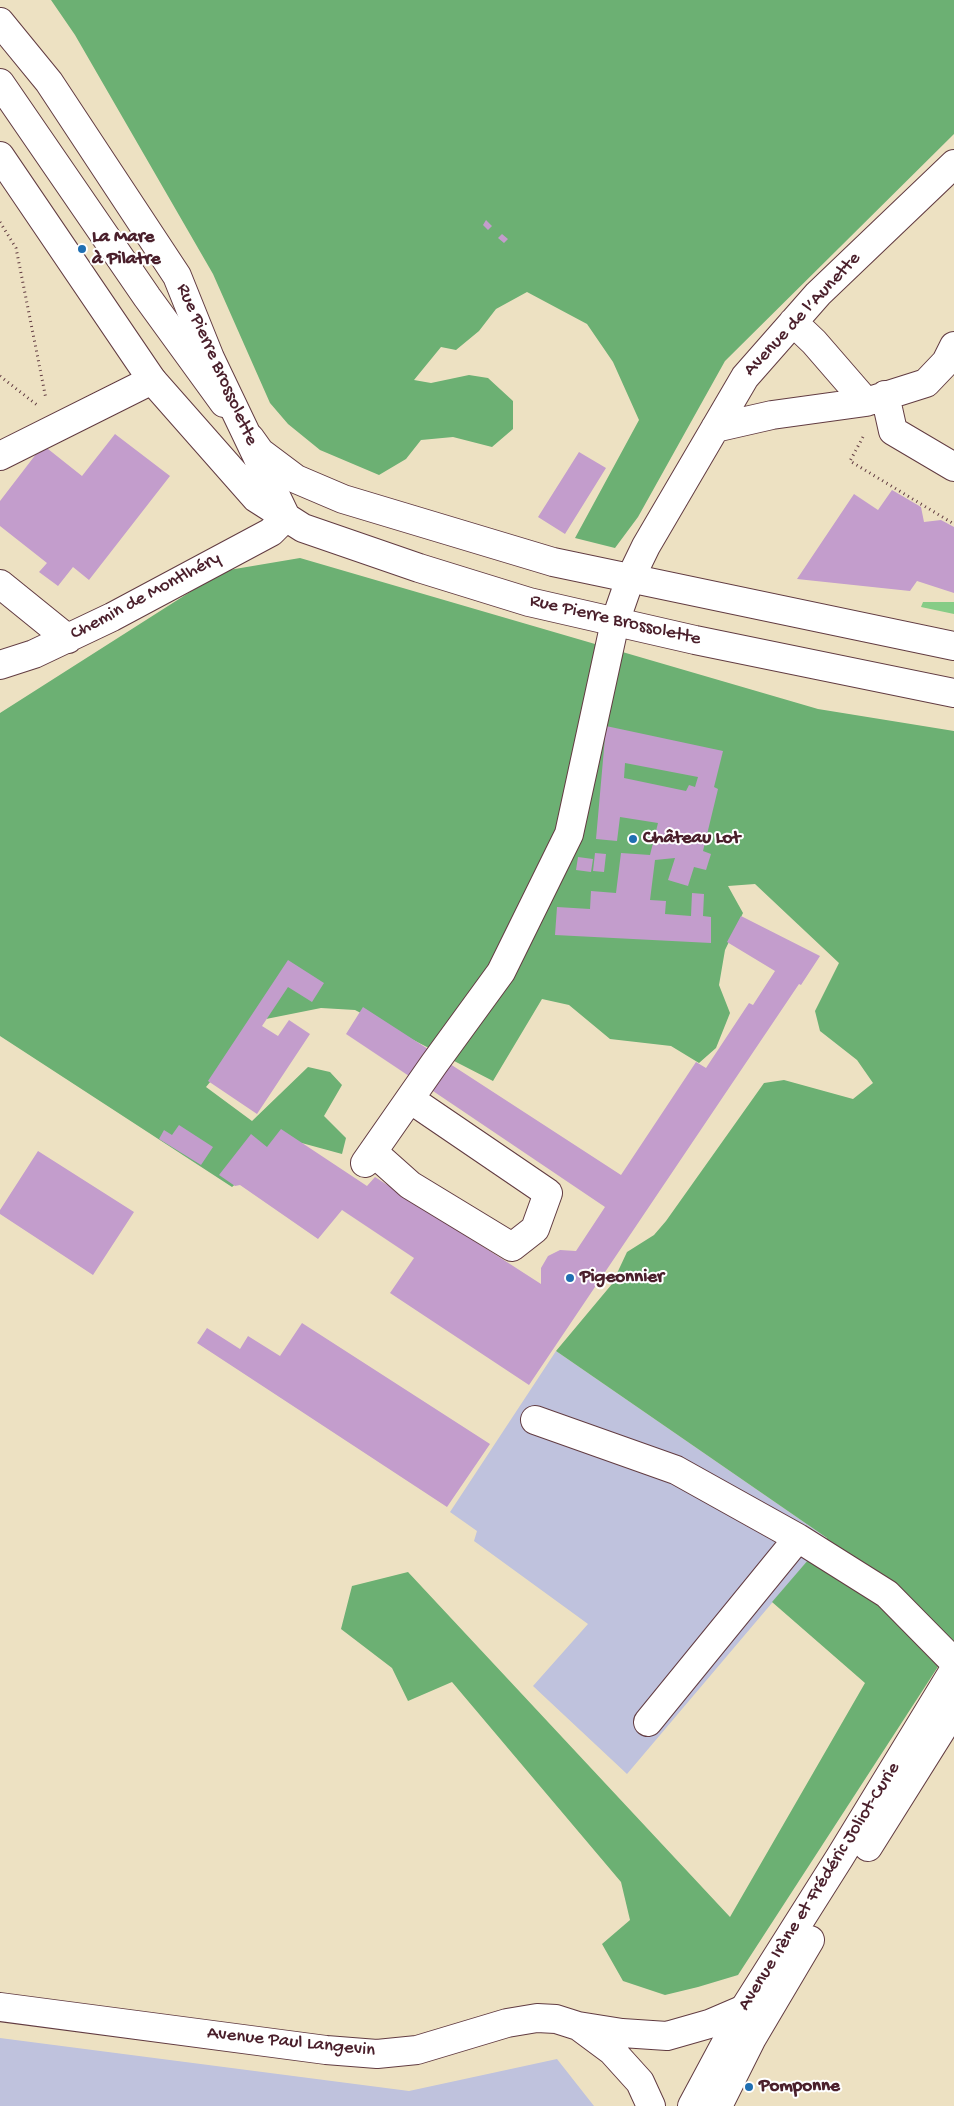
<!DOCTYPE html>
<html>
<head>
<meta charset="utf-8">
<style>
	body { margin:0 }
	canvas { display:block; background:#ede1c2 }
</style>
</head>
<body>
<canvas width="954" height="2106"></canvas>
<script>
const context = document.querySelector('canvas').getContext('2d');
context.lineJoin = 'round';
function fillPath(path, color) { context.fillStyle = color; context.fill(path, 'evenodd'); }
const shape = rows => new Path2D(rows.map(r => 'M' + r).join(''));
function strokePath(path, color, width, dash) { context.strokeStyle = color; context.lineWidth = width; context.lineCap = dash ? 'butt' : 'round'; context.setLineDash(dash || []); context.stroke(path); }
function label(font, color, halo, rows, align = 'center') {
  context.font = font + ' "Gochi Hand",sans-serif'; context.lineWidth = 4; context.setLineDash([]); context.textBaseline = 'middle'; context.strokeStyle = halo; context.fillStyle = color; for (const [text, x, y, turn = 0] of rows) {
    context.save(); context.translate(x, y); context.rotate((+turn || 0) * Math.PI / 180); context.textAlign = isNaN(turn) ? turn : align; if (halo) context.strokeText(text, 0, 0); context.fillText(text, 0, 0); context.restore();
  }
}
fillPath(shape([
	[556,1351,827,1538,627,1774,533,1686,588,1624,474,1541,477,1531,450,1512],
	[0,2038,409,2091,557,2059,594,2106,0,2106]
]), '#bfc2dd');
fillPath(shape([
	[923,602,954,602,954,614,921,607]
]), '#86cc86');
fillPath(shape([
	[51,0,954,0,954,134,725,361,638,517,615,548,575,538,639,420,613,362,587,324,527,292,496,309,479,331,456,350,441,347,414,380,431,383,469,375,488,378,513,401,513,429,492,447,453,437,421,440,406,459,379,475,320,450,288,424,270,403,213,274,75,35],
	[300,558,818,709,954,731,954,1642,738,1975,698,1987,665,1995,623,1981,602,1944,630,1920,621,1882,452,1682,408,1701,392,1668,341,1629,352,1586,408,1572,730,1917,865,1683,772,1602,827,1538,556,1351,612,1284,627,1252,654,1235,666,1221,764,1083,784,1080,853,1099,873,1083,857,1060,820,1031,815,1011,839,963,755,884,728,886,743,913,725,950,719,985,730,1013,716,1048,699,1063,671,1046,610,1039,569,1005,542,999,493,1081,355,1010,321,1008,261,1020,206,1087,252,1121,308,1067,330,1072,342,1085,324,1116,346,1138,342,1154,287,1139,232,1187,0,1036,0,713,223,571]
]), '#6cb073');
fillPath(shape([
	[486,220,492,226,488,230,483,225],
	[502,234,508,239,504,243,498,238],
	[115,434,170,476,89,580,73,567,58,586,39,572,47,563,0,526,0,501,43,445,82,476],
	[579,452,606,468,565,534,538,517],
	[892,490,921,507,924,522,941,520,954,527,954,593,917,581,910,591,797,579,854,494,878,510],
	[606,726,723,751,714,787,718,789,703,851,711,854,706,870,694,867,688,886,668,880,675,858,655,860,650,900,666,901,665,914,691,916,692,893,704,894,703,916,711,917,711,943,555,935,557,907,590,909,591,891,616,893,621,853,650,855,658,823,620,817,617,841,596,839],
	[625,763,698,777,695,787,689,785,686,791,624,778],
	[595,853,606,854,604,872,593,871],
	[578,857,593,859,591,872,576,870],
	[741,916,820,956,801,985,799,984,529,1385,390,1293,414,1258,342,1210,318,1239,240,1185,235,1186,219,1175,251,1134,267,1147,281,1129,367,1186,375,1177,541,1284,541,1268,548,1256,560,1250,576,1251,605,1207,430,1089,447,1062,621,1175,696,1062,706,1068,749,1003,753,1005,775,971,727,942],
	[288,960,324,983,312,1002,288,987,262,1026,278,1036,289,1020,310,1034,257,1114,208,1081],
	[363,1007,428,1049,409,1076,346,1034],
	[179,1125,213,1147,201,1165,159,1139,164,1130,172,1135],
	[38,1151,134,1212,93,1275,0,1214,0,1210],
	[302,1323,490,1444,447,1507,197,1343,207,1328,240,1349,248,1336,280,1356]
]), '#c39dcc');
const minor = shape([
	[0,83,147,297,224,403],
	[885,395,893,431,954,467],
	[866,402,926,383,946,362,954,346],
	[715,428,772,415,866,402,814,342,793,322],
	[250,438,260,452,296,479,343,499,553,562,954,646],
	[0,456,152,380],
	[0,584,68,639],
	[0,665,34,654,112,617,271,532,286,517],
	[373,1152,410,1185,512,1247,535,1229,548,1193,410,1099],
	[365,1163,434,1064,501,972,569,834,615,622,630,579,646,546,745,377,818,294,954,164],
	[535,1420,676,1470,798,1538,887,1594,954,1662],
	[648,1722,798,1538],
	[0,2007,326,2050,377,2054,417,2050,507,2023,537,2018,556,2019,578,2026,622,2033,667,2036,709,2024,744,2009],
	[581,2028,612,2051,640,2082,651,2106]
]);
const major = shape([
	[0,22,49,82,177,276,210,358,286,517],
	[0,156,152,380,256,498,303,528,419,568,529,602,695,640,954,693],
	[868,1847,954,1710],
	[692,2106,744,2009,840,1857,954,1670],
	[718,2106,752,2038,810,1940]
]);
strokePath(minor, '#623c42', 30);
strokePath(major, '#623c42', 30);
strokePath(shape([
	[0,222,16,248,46,399],
	[0,376,37,405],
	[863,437,850,461,954,524]
]), '#623c42', 3, [1, 4]);
strokePath(minor, '#fff', 28);
strokePath(major, '#fff', 28);
for (const [x, y, r, color] of [
	[82,249,5,"#1f6fb2"],
	[633,839,5,"#1f6fb2"],
	[570,1278,5,"#1f6fb2"],
	[749,2087,5,"#1f6fb2"]
]) { const dot = new Path2D(); dot.arc(x, y, r, 0, 2 * Math.PI); context.fillStyle = color; context.fill(dot); strokePath(dot, '#fff', 2); }
label('bold 19px', '#4a1f2b', '#fff', [
	["La Mare",92,238],
	["à Pilatre",92,260],
	["Château Lot",643,839],
	["Pigeonnier",580,1278],
	["Pomponne",759,2087]
], 'left');
label('19px', '#4a1f2b', '#fff', [
	["Avenue de l’Aunette",803,315,-47],
	["Rue Pierre Brossolette",216,365,66],
	["Chemin de Montlhéry",146,597,-28],
	["Rue Pierre Brossolette",615,621,13],
	["Avenue Irène et Frédéric Joliot-Curie",820,1887,-58],
	["Avenue Paul Langevin",291,2043,6]
]);
</script>
</body>
</html>
